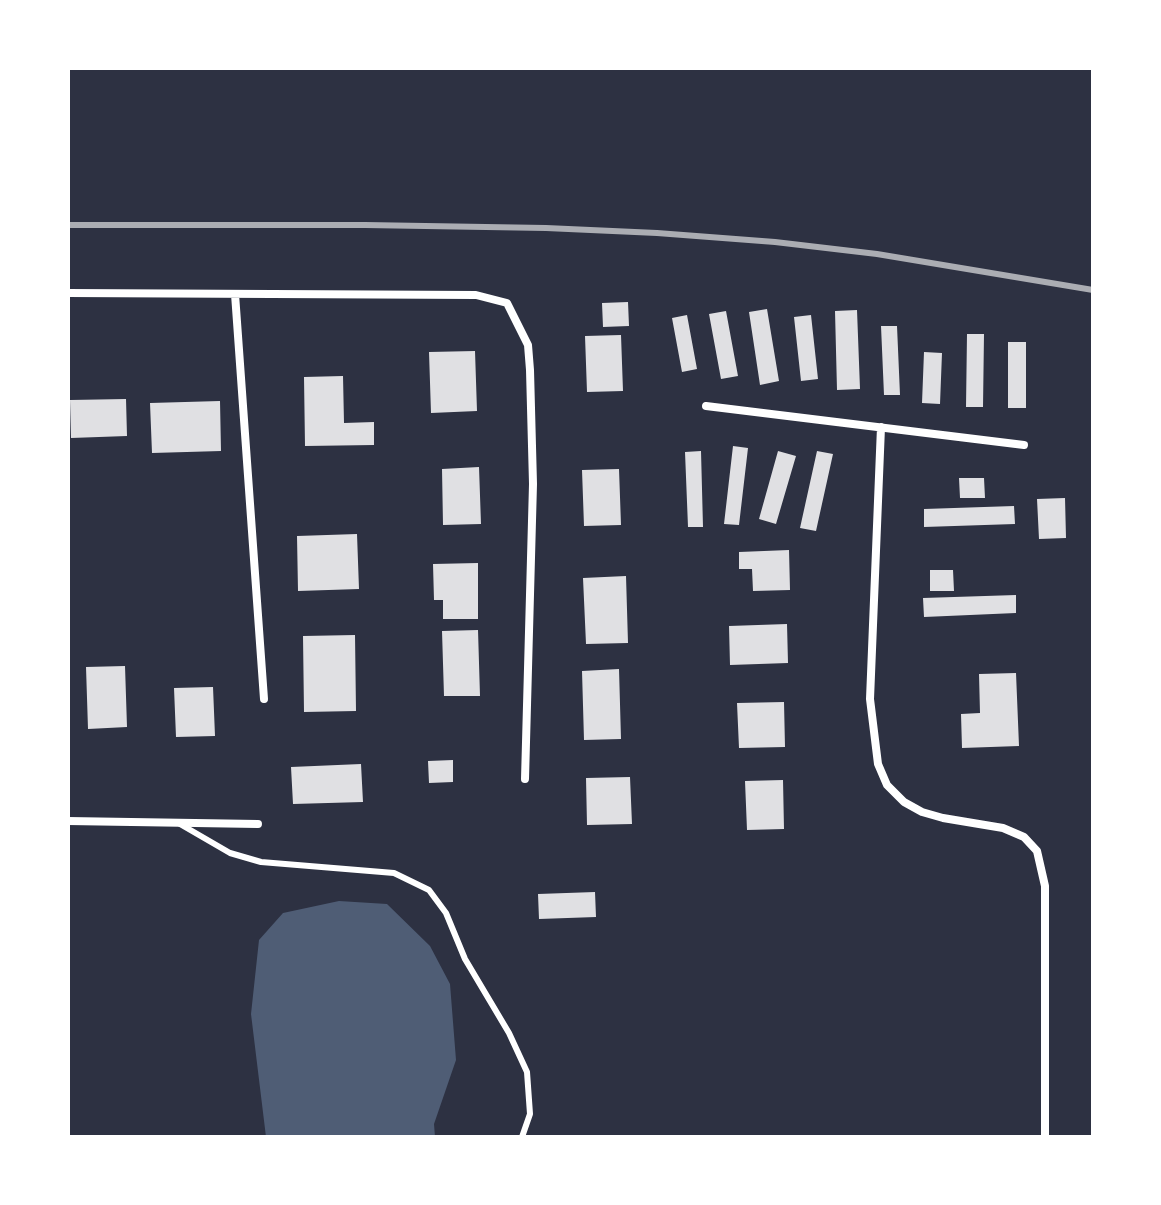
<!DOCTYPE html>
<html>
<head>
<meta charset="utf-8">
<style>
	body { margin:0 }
	#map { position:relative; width:1161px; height:1205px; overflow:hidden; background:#2d3142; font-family:"IBM Plex Serif",serif }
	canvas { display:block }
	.frame { position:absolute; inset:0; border:70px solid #fff; pointer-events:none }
</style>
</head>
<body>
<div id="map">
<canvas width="1161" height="1205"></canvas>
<div class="frame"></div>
</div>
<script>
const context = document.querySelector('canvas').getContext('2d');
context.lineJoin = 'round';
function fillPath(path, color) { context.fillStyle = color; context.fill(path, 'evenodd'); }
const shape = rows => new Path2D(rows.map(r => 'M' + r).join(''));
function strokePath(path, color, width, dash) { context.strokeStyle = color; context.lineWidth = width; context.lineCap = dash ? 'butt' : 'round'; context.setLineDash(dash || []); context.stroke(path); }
fillPath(shape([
	[339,901,387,904,430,946,450,984,456,1060,434,1124,435,1137,266,1137,251,1014,259,940,283,913]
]), '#4f5d75');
fillPath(shape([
	[628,302,629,326,603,327,602,303],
	[767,309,779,381,760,385,749,312],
	[857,310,860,389,837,390,835,311],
	[726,311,738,376,721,379,709,314],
	[687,315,697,369,682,372,672,318],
	[811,315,818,379,801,381,794,317],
	[881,326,897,326,900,395,884,395],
	[967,334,984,334,983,407,966,407],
	[621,335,623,391,587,392,585,336],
	[1008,342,1026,342,1026,408,1008,408],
	[475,351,477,411,431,413,429,352],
	[924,352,942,353,940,404,922,403],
	[343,376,344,423,374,422,374,445,305,446,304,377],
	[126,399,127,436,71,438,70,400],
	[220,401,221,451,152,453,150,403],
	[733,446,748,448,739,525,724,524],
	[701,451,703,527,688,527,685,452],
	[778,451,796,456,776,524,759,519],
	[817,451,833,454,816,531,800,528],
	[479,467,481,524,443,525,442,469],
	[619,469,621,525,584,526,582,470],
	[959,478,984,478,985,498,960,498],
	[1065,498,1066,538,1039,539,1037,499],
	[1014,506,1015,524,924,527,924,509],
	[357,534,359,589,298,591,297,536],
	[789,550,790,590,753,591,752,569,739,569,739,552],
	[478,563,478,619,443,619,443,600,434,600,433,564],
	[930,570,953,570,954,591,930,591],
	[626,576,628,643,586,644,583,578],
	[1016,595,1016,613,924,617,923,598],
	[787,624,788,663,730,665,729,626],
	[478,630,480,696,444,696,442,631],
	[355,635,356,711,304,712,303,636],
	[125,666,127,727,88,729,86,667],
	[619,669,621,739,584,740,582,671],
	[1016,673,1019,746,962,748,961,714,980,713,979,674],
	[213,687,215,736,176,737,174,688],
	[784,702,785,747,739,748,737,703],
	[453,760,453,782,429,783,428,761],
	[361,764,363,802,293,804,291,767],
	[630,777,632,824,587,825,586,778],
	[783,780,784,829,747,830,745,781],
	[595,892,596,917,539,919,538,894]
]), '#e0e0e3');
strokePath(shape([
	[180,824,230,853,261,862,394,873,429,890,446,913,465,959,509,1033,527,1072,530,1114,522,1137]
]), '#fff', 6);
strokePath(shape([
	[68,293,476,295,507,303,528,345,530,370,533,484,525,779],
	[235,294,264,699],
	[706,406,1024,445],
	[881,427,870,699,878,764,887,785,904,802,922,812,943,818,1003,828,1024,837,1037,851,1045,886,1045,1137],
	[68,821,258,824]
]), '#fff', 8);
strokePath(shape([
	[68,225,365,225,546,228,657,233,775,242,877,254,1093,290]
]), '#abadb3', 6);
</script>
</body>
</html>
